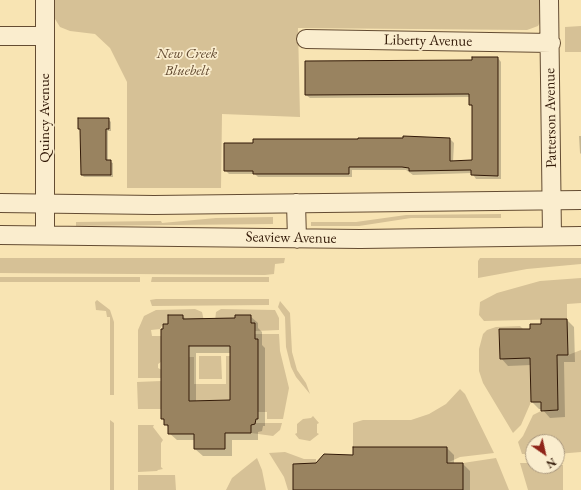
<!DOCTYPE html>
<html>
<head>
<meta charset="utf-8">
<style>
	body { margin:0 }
	#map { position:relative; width:581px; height:490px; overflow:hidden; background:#f8e4b3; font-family:"EB Garamond",serif }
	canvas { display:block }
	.north { position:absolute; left:525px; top:434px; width:40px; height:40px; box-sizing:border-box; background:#faedce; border:1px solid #aa987e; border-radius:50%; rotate:146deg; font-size:11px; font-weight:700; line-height:16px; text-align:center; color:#321907 }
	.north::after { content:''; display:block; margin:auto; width:14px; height:18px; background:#8f2418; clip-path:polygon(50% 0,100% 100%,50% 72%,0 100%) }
</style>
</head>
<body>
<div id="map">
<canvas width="581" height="490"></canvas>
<div class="north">N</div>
</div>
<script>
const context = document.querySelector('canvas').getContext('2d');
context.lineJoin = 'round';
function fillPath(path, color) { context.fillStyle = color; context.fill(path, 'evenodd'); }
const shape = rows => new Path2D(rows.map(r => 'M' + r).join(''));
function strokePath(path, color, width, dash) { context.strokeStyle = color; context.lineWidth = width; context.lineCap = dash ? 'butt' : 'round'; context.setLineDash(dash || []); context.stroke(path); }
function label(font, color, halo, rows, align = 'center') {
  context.font = font + ' "EB Garamond",serif'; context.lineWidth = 3.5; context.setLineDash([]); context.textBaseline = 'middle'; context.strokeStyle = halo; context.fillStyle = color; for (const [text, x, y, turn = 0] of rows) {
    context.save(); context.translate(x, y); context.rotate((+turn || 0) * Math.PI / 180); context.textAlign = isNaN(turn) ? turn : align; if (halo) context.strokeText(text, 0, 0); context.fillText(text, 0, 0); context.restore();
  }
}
fillPath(shape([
	[55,0,543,0,543,17,538,26,527,30,298,28,300,117,222,114,221,188,127,188,127,82,110,48,95,34,70,31,60,27,55,19],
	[581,26,581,52,565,52,565,27],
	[501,214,501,218,411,218,359,226,311,226,311,222,356,222,406,215],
	[273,217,273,224,76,226,76,222,161,221,162,223,216,218],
	[0,258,285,258,284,263,275,264,274,274,265,275,0,273],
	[480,258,581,258,581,264,527,269,478,278,478,261],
	[0,277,140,277,140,282,0,282],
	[152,277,269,277,269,282,151,282],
	[581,278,581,303,567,304,567,319,484,321,479,315,480,302,497,293,540,281],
	[156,299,269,299,269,305,152,306,150,300],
	[97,300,110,310,114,322,114,395,110,395,110,317,107,317,106,311,96,310,95,302],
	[280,301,290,313,292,352,297,370,306,383,310,394,296,377,291,367,286,347,285,317,278,307],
	[195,309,202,312,204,321,183,324,183,316,168,315,168,324,163,324,160,329,151,330,152,336,163,336,163,340,161,340,161,350,163,351,164,360,158,364,158,368,164,371,164,378,138,378,138,330,144,316,156,310],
	[221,309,275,310,279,318,279,330,255,331,251,323,251,315,235,315,235,324,215,321,216,312],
	[520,326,523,329,499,330,500,359,522,358,530,355,531,402,521,425,513,433,483,383,479,371,479,349,483,334,487,330,496,327],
	[255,334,279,334,280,351,289,388,283,419,267,419,267,412,255,412,258,391,258,381,255,381,258,371,258,360,255,360,258,350,258,340,255,339],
	[581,350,581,452,557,454,557,442,533,442,533,454,522,454,518,442,523,436,533,415,541,411,558,410,557,355,568,355],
	[199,356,221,356,222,379,199,379],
	[226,356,230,356,230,400,189,401,189,357,194,357,194,384,226,384],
	[161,381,161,392,164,392,164,405,161,406,161,409,138,409,137,382],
	[460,389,465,394,494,453,460,457,447,463,447,447,353,447,353,423,363,420,411,420,429,414,446,404],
	[313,416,319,423,317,424,317,433,319,434,310,441,299,439,295,434,297,433,297,424,303,419,311,418],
	[110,420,114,423,114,490,110,490],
	[256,423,282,423,280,430,273,436,251,433,251,425],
	[138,425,154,425,153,427,163,440,161,443,161,467,163,469,158,470,157,471,138,472],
	[285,452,304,459,316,459,316,464,293,464,293,490,288,490,284,477,269,453],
	[257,458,262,470,266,490,226,490,232,478],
	[496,458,509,490,463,490,463,463],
	[557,462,563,465,563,490,528,490,520,463,533,463,533,466,557,466],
	[138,475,175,475,176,490,138,490]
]), '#d6c196');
fillPath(shape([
	[498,58,501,62,501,179,476,179,472,173,413,175,406,170,352,170,352,177,258,177,255,174,229,174,225,170,450,139,454,143,453,162,473,161,473,107,470,105,470,97,310,98,306,95,473,61],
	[108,119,111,122,111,131,108,131,108,161,113,163,113,177,84,177,82,175,81,131,79,128],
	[579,136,581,136,581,154,580,153],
	[183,316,186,320,236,319,250,316,258,323,258,328,262,332,262,345,265,348,265,426,263,426,262,431,258,432,258,440,232,440,232,456,203,456,195,449,195,440,177,440,169,433,169,429,162,418,169,325],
	[196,353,231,353,231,401,196,402],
	[567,320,574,327,575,362,564,362,565,417,550,418,542,409,539,409,532,402,531,365,508,366,501,358,531,330,542,325],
	[447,448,454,455,454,464,463,464,470,471,470,490,294,490,316,464,354,456]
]), '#0003');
const building = shape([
	[472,57,498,57,498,176,471,175,471,170,409,171,409,168,402,167,349,167,349,174,253,174,253,171,224,171,224,143,253,143,253,139,358,139,358,138,403,138,403,136,450,138,450,161,472,160,472,105,469,105,469,94,305,95,305,61,472,60,472,57],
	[78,118,109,118,109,129,106,129,106,160,111,160,111,175,81,175,80,129,78,129,78,118],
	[168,315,183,315,183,319,235,318,235,315,251,315,251,323,255,323,255,339,258,339,258,419,256,419,255,424,251,425,251,433,225,433,225,449,194,449,194,434,168,434,168,425,164,425,164,419,161,419,161,329,163,329,163,324,168,324,168,315],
	[189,346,230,346,230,400,189,401,189,346],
	[541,319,567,319,568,355,557,355,558,410,541,411,541,402,531,402,530,358,500,359,499,329,530,329,530,324,541,324,541,319],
	[353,447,447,447,447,463,463,463,463,490,293,490,293,464,316,463,324,454,353,455,353,447]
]);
fillPath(building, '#998360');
strokePath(building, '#321907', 1);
const minor = shape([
	[549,0,552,236],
	[0,36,45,36],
	[306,39,551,43],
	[0,203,154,205,581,200],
	[296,203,297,239],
	[0,235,360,239,581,236],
	[45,235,45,0]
]);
strokePath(minor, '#644c32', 20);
strokePath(minor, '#faedce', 18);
label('15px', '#321907', '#faedce', [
	["Liberty Avenue",428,41,1],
	["Quincy Avenue",45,118,-90],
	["Patterson Avenue",551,118,-91],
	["Seaview Avenue",291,238,1]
]);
label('italic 15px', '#634b32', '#faedce', [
	["New Creek",187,54],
	["Bluebelt",187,71]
]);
</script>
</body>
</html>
